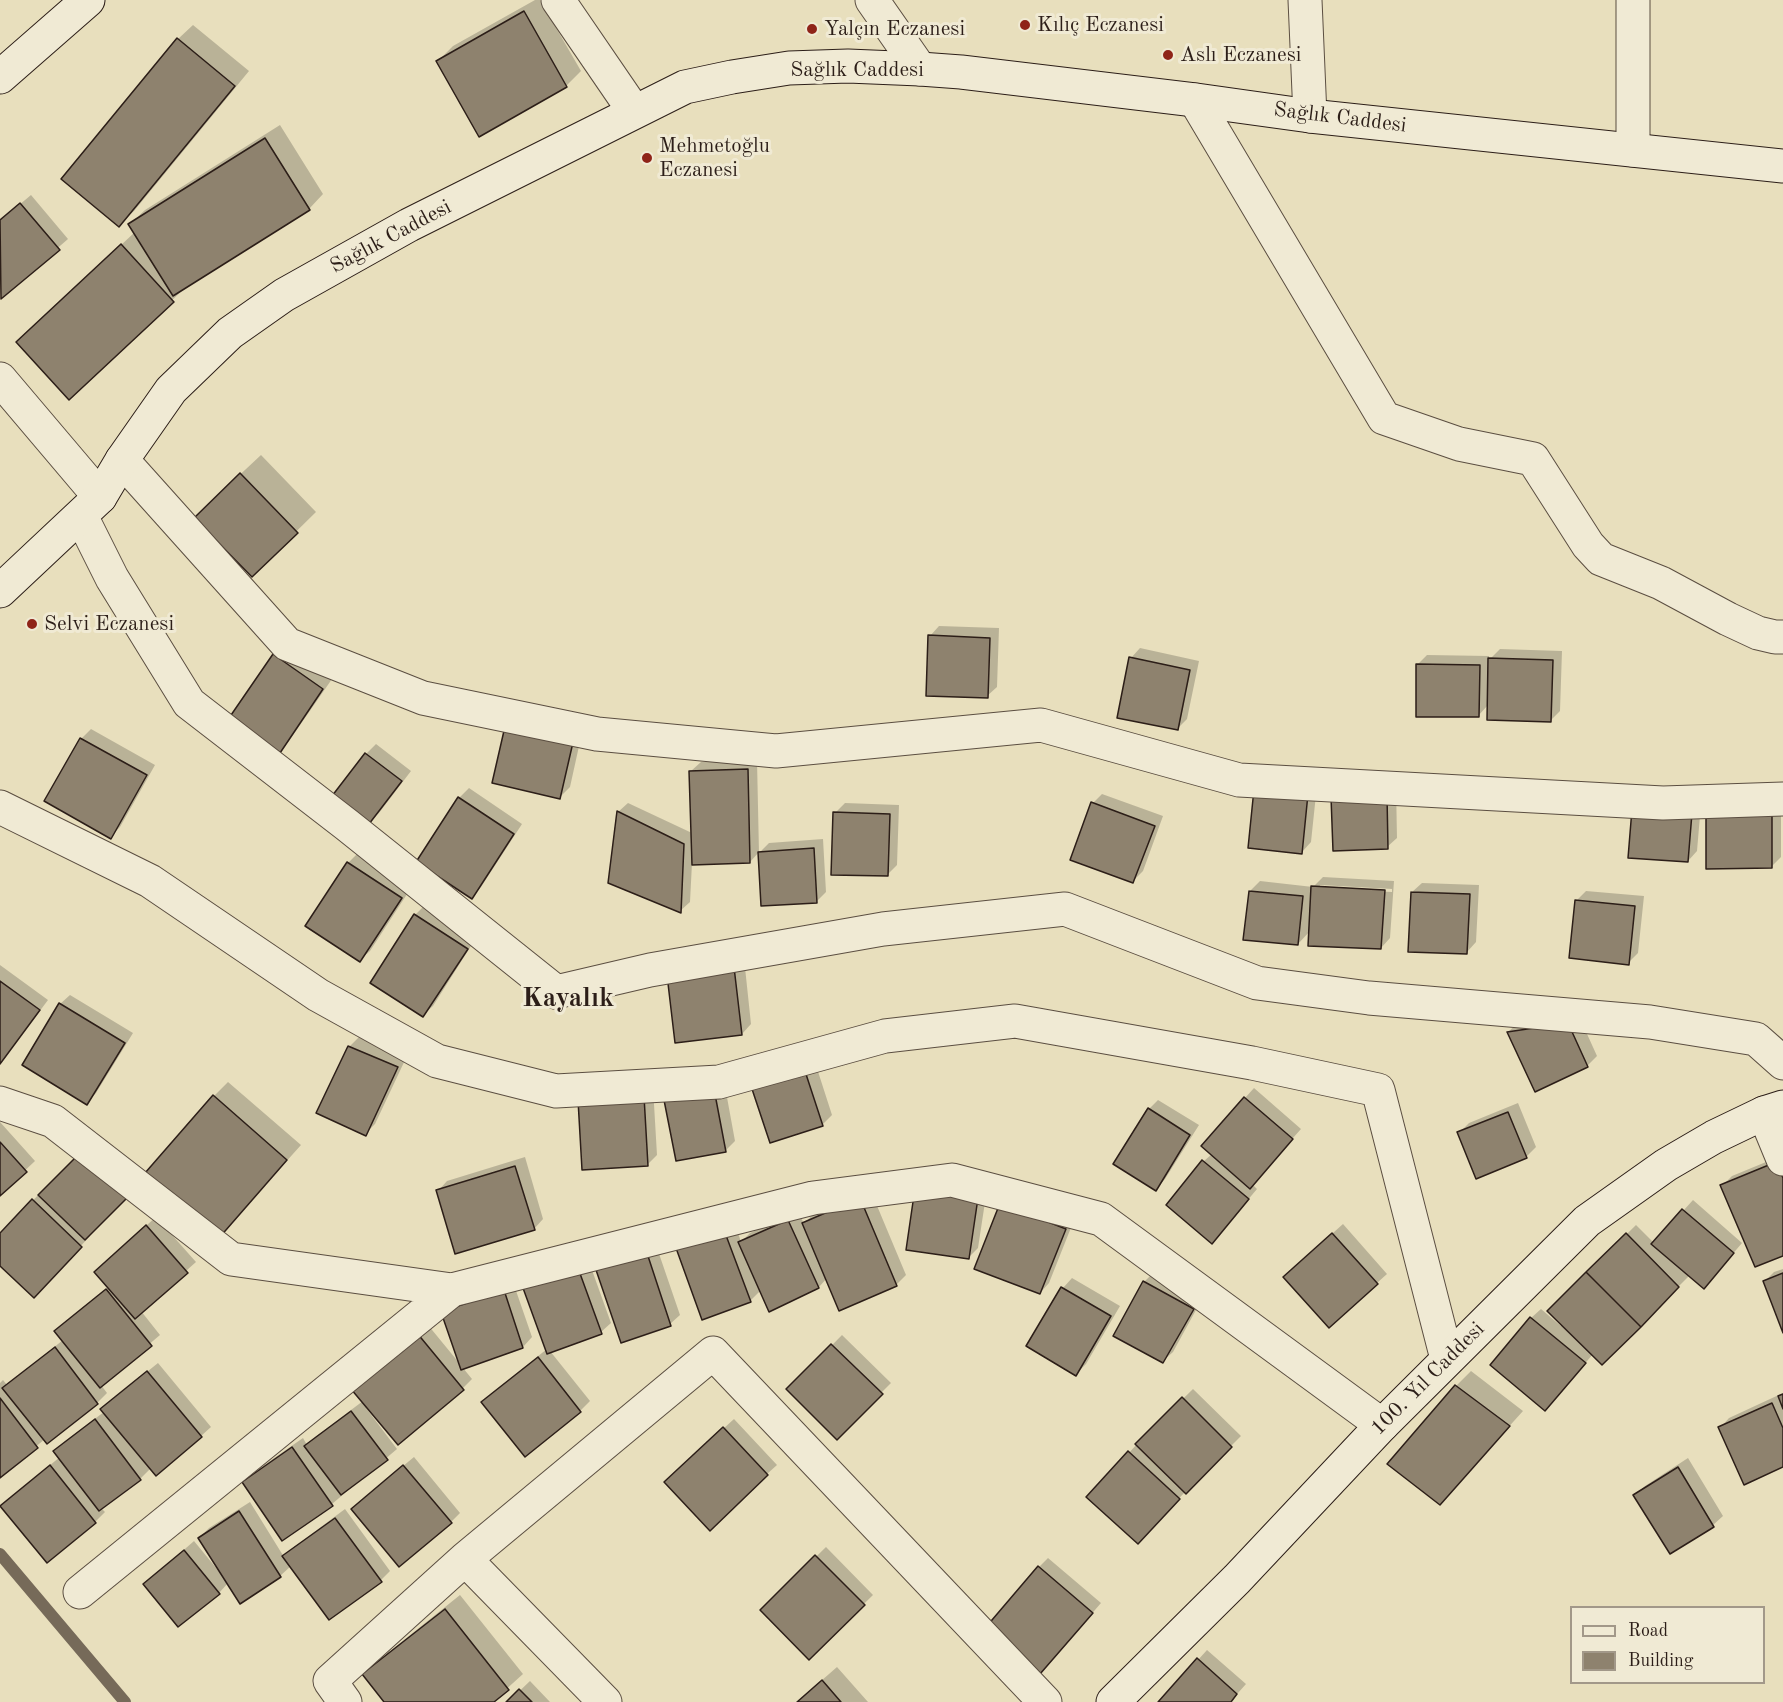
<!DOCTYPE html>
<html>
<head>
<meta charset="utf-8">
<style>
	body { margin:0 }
	#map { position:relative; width:1783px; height:1702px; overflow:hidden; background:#e8dfbd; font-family:"Old Standard TT",serif }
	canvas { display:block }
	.legend { position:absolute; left:1570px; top:1606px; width:195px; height:78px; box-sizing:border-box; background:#f0ead4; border:2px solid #a29889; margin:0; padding:8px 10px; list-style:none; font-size:18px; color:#2c1e18 }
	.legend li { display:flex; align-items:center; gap:12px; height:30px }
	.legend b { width:30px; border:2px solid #a29889 }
</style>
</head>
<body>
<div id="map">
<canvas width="1783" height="1702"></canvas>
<ul class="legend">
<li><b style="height:8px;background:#f0ead4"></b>Road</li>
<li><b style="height:16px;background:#8e826e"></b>Building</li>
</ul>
</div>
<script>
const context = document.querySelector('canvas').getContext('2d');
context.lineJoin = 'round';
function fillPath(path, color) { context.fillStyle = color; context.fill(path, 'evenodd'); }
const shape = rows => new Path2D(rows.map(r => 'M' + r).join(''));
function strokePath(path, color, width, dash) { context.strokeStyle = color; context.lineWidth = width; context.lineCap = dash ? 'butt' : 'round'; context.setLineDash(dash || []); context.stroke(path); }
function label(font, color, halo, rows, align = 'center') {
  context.font = font + ' "Old Standard TT",serif'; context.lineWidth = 6; context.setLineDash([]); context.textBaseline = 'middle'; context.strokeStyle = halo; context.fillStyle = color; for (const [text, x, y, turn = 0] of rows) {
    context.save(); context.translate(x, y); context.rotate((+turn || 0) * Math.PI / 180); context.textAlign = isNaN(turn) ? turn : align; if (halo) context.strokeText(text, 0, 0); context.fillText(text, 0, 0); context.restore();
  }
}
fillPath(shape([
	[535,0,540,0,581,71,566,86,480,135,438,61,453,46],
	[193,25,249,71,134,211,119,225,178,39],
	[280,125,323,194,309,209,187,286,69,398,32,328,135,232,130,224,145,210],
	[31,195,68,239,1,297,0,221],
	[261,455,316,512,252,575,215,498],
	[939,626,999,628,997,687,987,696,930,636],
	[283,646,332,679,289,741,280,751,274,655],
	[1140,648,1199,661,1187,719,1177,729,1131,658],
	[1500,649,1562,651,1560,711,1550,721,1488,705,1478,716,1418,664,1427,655,1489,656,1489,660],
	[583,728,570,787,560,797,494,782],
	[91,729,155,765,120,827,110,837,81,739],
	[376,744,411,771,379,813,369,822,366,754],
	[757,760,759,853,769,843,823,839,826,892,817,901,762,904,759,852,750,862,692,863,690,902,680,911,610,882,618,812,628,803,692,833,691,771,701,762],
	[1317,785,1311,842,1302,852,1250,847],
	[1396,786,1397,838,1387,847,1334,849],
	[469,788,522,824,481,887,471,897,459,798],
	[1102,794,1163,816,1143,871,1133,881,1093,803],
	[1781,802,1781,857,1771,867,1707,867],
	[845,803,899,805,897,865,887,875,835,813],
	[1701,804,1697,851,1688,861,1629,857],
	[358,853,411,888,370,951,360,960,307,925,348,863],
	[1323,877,1394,881,1390,938,1381,948,1310,931,1298,944,1250,891,1260,881,1313,887],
	[1320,885,1392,889,1392,892,1320,888],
	[1422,883,1479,885,1476,942,1467,952,1412,892],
	[1586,891,1644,896,1638,953,1628,963,1577,900],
	[425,905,476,938,433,1006,423,1015,415,915],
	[744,958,751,1024,742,1034,678,966],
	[0,965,48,1000,0,1064],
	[70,995,133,1033,96,1093,87,1103,60,1004],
	[1578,1014,1597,1056,1588,1065,1536,1090,1508,1032,1518,1023],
	[359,1037,406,1058,375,1124,365,1134,349,1047],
	[813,1056,832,1115,822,1125,761,1074],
	[724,1081,735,1141,726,1150,677,1160],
	[228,1082,301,1145,233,1221,214,1096],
	[653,1087,657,1155,648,1164,583,1168],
	[1254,1088,1301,1129,1252,1184,1257,1189,1221,1232,1204,1161,1212,1154,1245,1098],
	[1158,1100,1199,1125,1165,1179,1156,1189,1149,1109],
	[1518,1103,1536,1147,1526,1157,1459,1133,1469,1123],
	[0,1122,35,1161,0,1194],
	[1783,1155,1783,1254,1722,1186,1732,1176],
	[525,1157,543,1219,534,1229,438,1191,447,1181],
	[927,1179,987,1189,978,1248,968,1258],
	[870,1189,906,1275,896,1285,827,1278,819,1287,770,1310,761,1290,750,1301,678,1248,734,1221,741,1242,750,1233,798,1211,804,1224,814,1213],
	[42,1191,90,1236,44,1286,0,1263,0,1235],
	[1693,1200,1742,1243,1713,1277,1690,1275,1602,1363,1593,1354,1555,1399,1531,1318,1541,1309,1561,1326,1563,1324,1549,1311,1636,1225,1654,1243],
	[1001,1204,1074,1220,1049,1283,1040,1293],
	[156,1217,196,1262,141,1311,160,1335,101,1385,107,1393,97,1403,47,1442,45,1439,0,1476,0,1383,3,1380,7,1385,63,1340,65,1322,109,1287,105,1262],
	[1343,1224,1387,1274,1329,1326,1295,1267],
	[655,1242,680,1315,670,1324,597,1268],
	[588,1259,611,1323,601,1332,550,1351,590,1401,580,1411,525,1455,483,1402,493,1392,547,1349,525,1288],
	[1783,1269,1783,1329,1764,1282,1774,1272],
	[1154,1272,1202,1299,1173,1352,1163,1361,1144,1282],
	[1072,1278,1120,1306,1086,1364,1076,1374,1028,1346,1063,1288],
	[513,1282,532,1337,523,1347,463,1368,472,1379,463,1388,366,1408,397,1449,332,1504,244,1482,254,1472,303,1438,307,1445,315,1437,363,1401,428,1325,460,1364,442,1312],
	[842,1335,891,1383,837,1437,789,1389],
	[158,1363,211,1427,201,1436,151,1468,140,1479,101,1508,105,1512,95,1522,47,1561,12,1496,60,1457,55,1451,65,1441,104,1412,112,1400],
	[1471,1371,1523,1411,1440,1503,1456,1386],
	[1193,1389,1241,1436,1185,1492,1147,1532,1089,1497,1137,1444],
	[1783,1393,1783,1465,1720,1428,1729,1418],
	[734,1419,777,1465,767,1474,676,1472],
	[414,1457,460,1513,451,1522,362,1500],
	[1688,1458,1723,1516,1713,1525,1670,1552,1635,1495,1645,1486],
	[250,1502,284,1557,294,1547,345,1509,390,1571,381,1580,291,1566,280,1576,240,1601,228,1583,219,1593,145,1584,194,1541,217,1569,219,1568,199,1538,209,1528],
	[826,1547,873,1595,809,1658,762,1610],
	[1048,1558,1101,1603,1050,1662,1039,1567],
	[460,1595,523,1674,492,1702,386,1702,364,1675,379,1660],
	[1207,1650,1246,1684,1230,1702,1160,1702],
	[837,1667,868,1702,797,1702],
	[530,1681,550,1702,508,1702]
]), '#0003');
strokePath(shape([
	[0,1554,125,1702]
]), '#766a59', 12);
const building = shape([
	[524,11,567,87,479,137,436,61,524,11],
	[177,38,235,86,119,227,61,179,177,38],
	[265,138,310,210,173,296,128,224,265,138],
	[20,203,60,250,1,299,0,220,20,203],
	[121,244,174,302,69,400,16,342,121,244],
	[240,473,298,533,252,577,194,518,240,473],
	[928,635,990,638,988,698,926,696,928,635],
	[273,654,323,689,280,753,229,718,273,654],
	[1129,657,1190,670,1178,730,1117,718,1129,657],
	[1488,658,1553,660,1551,722,1487,720,1488,658],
	[1416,664,1480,665,1479,717,1416,717,1416,664],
	[506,722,574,738,560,799,492,783,506,722],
	[80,738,147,775,111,839,44,801,80,738],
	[365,753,402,781,369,824,332,796,365,753],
	[748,769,750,863,692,865,689,771,748,769],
	[1254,789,1308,794,1302,854,1248,848,1254,789],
	[1387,795,1388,849,1333,851,1331,797,1387,795],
	[458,797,514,834,472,899,416,862,458,797],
	[1091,802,1155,826,1133,883,1070,860,1091,802],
	[1632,809,1692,813,1688,862,1628,858,1632,809],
	[617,811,684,844,681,913,608,883,617,811],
	[1772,811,1772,868,1706,869,1706,812,1772,811],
	[833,812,890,814,888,876,831,875,833,812],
	[814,848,817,903,761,906,758,852,814,848],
	[347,862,402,898,360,962,305,926,347,862],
	[1311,886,1385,890,1381,949,1308,946,1311,886],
	[1249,891,1303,896,1298,945,1243,940,1249,891],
	[1411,892,1470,894,1467,954,1408,952,1411,892],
	[1575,900,1635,906,1629,965,1569,958,1575,900],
	[414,914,468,949,423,1017,370,983,414,914],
	[734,967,742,1035,675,1043,667,975,734,967],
	[0,981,40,1010,0,1064,0,981],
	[59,1003,125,1043,87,1105,22,1065,59,1003],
	[1568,1023,1588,1067,1535,1092,1507,1032,1568,1023],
	[348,1046,398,1067,366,1136,316,1113,348,1046],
	[803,1065,823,1126,770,1143,750,1083,803,1065],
	[714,1089,726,1152,676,1161,664,1100,714,1089],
	[213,1095,287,1160,219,1238,145,1173,213,1095],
	[644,1096,648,1166,582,1170,578,1100,644,1096],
	[1244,1097,1293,1139,1250,1189,1201,1146,1244,1097],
	[1148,1108,1190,1135,1156,1191,1113,1164,1148,1108],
	[1508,1112,1527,1158,1476,1179,1457,1132,1508,1112],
	[0,1142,27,1172,0,1196,0,1142],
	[81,1152,127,1198,85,1240,38,1195,81,1152],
	[1202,1160,1249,1199,1212,1244,1166,1205,1202,1160],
	[1776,1162,1783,1178,1783,1256,1755,1267,1720,1185,1776,1162],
	[515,1166,535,1230,455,1254,436,1190,515,1166],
	[915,1188,978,1198,969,1259,906,1250,915,1188],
	[860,1198,897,1286,839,1311,802,1223,860,1198],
	[32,1199,82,1247,34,1298,0,1266,0,1233,32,1199],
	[1000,1203,1066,1229,1040,1294,974,1269,1000,1203],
	[1682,1209,1734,1253,1704,1289,1651,1244,1682,1209],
	[788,1220,819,1288,769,1312,738,1242,788,1220],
	[146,1225,188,1273,135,1319,94,1272,146,1225],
	[724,1230,751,1302,702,1320,676,1248,724,1230],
	[1332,1233,1378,1284,1329,1328,1283,1277,1332,1233],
	[1626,1233,1679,1287,1641,1327,1586,1272,1626,1233],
	[646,1250,671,1326,621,1343,595,1267,646,1250],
	[578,1268,602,1334,547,1354,523,1288,578,1268],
	[1586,1272,1641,1327,1602,1365,1547,1311,1586,1272],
	[1783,1273,1783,1333,1763,1281,1783,1273],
	[1143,1281,1194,1309,1163,1363,1113,1336,1143,1281],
	[1061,1287,1111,1316,1076,1376,1026,1346,1061,1287],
	[106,1289,152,1346,100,1388,54,1331,106,1289],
	[504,1290,523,1348,461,1370,441,1312,504,1290],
	[1530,1317,1586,1363,1545,1411,1490,1365,1530,1317],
	[417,1333,464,1390,398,1445,351,1389,417,1333],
	[831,1344,883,1394,837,1440,786,1389,831,1344],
	[55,1347,98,1404,47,1444,2,1388,55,1347],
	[538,1357,581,1412,525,1457,481,1402,538,1357],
	[147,1371,202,1437,156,1476,100,1409,147,1371],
	[1455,1385,1510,1426,1440,1505,1387,1464,1455,1385],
	[1783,1394,1783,1409,1778,1396,1783,1394],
	[1182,1397,1232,1447,1186,1494,1135,1444,1182,1397],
	[0,1398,38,1448,0,1478,0,1398],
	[1772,1403,1783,1428,1783,1467,1744,1485,1718,1427,1772,1403],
	[351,1411,388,1460,341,1495,304,1446,351,1411],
	[95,1419,141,1480,99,1511,53,1451,95,1419],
	[723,1427,768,1475,710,1531,664,1482,723,1427],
	[292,1447,333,1506,282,1541,242,1482,292,1447],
	[1128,1451,1180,1499,1138,1544,1086,1497,1128,1451],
	[50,1465,96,1523,47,1563,0,1506,50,1465],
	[403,1465,452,1523,399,1567,351,1509,403,1465],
	[1678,1467,1714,1527,1670,1554,1633,1495,1678,1467],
	[239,1511,281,1577,240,1604,198,1538,239,1511],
	[335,1518,382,1582,329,1620,282,1556,335,1518],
	[184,1550,220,1594,178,1627,143,1584,184,1550],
	[815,1555,865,1605,809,1660,760,1610,815,1555],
	[1038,1566,1093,1613,1040,1674,986,1627,1038,1566],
	[445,1609,509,1690,494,1702,384,1702,362,1674,445,1609],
	[1197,1658,1237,1694,1231,1702,1158,1702,1197,1658],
	[822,1680,841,1702,797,1702,822,1680],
	[519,1689,532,1702,506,1702,519,1689]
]);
fillPath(building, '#8e826e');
strokePath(building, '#2c1e18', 1.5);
const street = shape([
	[558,0,634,111],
	[872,0,920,69],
	[1305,0,1310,116],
	[1633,0,1633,150],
	[1195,100,1384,418,1459,444,1533,459,1588,545,1601,559,1661,583,1728,619,1758,633,1775,637,1783,637],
	[0,379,100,497],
	[122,460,287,644,423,698,597,734,776,751,1041,725,1239,780,1663,803,1783,799],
	[81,516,112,578,189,703,347,825,556,992,650,970,883,929,1065,909,1257,983,1369,998,1650,1022,1756,1039,1783,1063],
	[0,807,150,881,318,995,437,1061,556,1091,719,1082,885,1036,1015,1021,1252,1063,1378,1090,1447,1359],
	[0,1103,53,1121,231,1259,452,1290],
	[1764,1113,1783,1159],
	[465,1559,605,1702],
	[80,1592,452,1290,813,1198,952,1180,1101,1219,1382,1425],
	[345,1702,330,1681,465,1559,713,1353,1045,1702]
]);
const secondary = shape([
	[0,77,88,0],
	[0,591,100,497,122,460,171,390,230,333,284,295,409,225,685,87,732,77,789,68,848,66,920,69,961,72,1195,100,1310,116,1783,166],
	[1113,1702,1237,1579,1382,1425,1587,1221,1666,1165,1714,1137,1764,1113,1783,1107]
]);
strokePath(street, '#5b4e41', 35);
strokePath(secondary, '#2c1e18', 35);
strokePath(street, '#f0ead4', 33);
strokePath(secondary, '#f0ead4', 33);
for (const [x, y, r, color] of [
	[1025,25,6,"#8f2418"],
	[812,29,6,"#8f2418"],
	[1168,55,6,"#8f2418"],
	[647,158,6,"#8f2418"],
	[32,624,6,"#8f2418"]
]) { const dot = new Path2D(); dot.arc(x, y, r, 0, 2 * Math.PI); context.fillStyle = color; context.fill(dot); strokePath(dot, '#f0ead4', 2); }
label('21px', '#2c1e18', '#f0ead4', [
	["Kılıç Eczanesi",1037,25],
	["Yalçın Eczanesi",824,29],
	["Aslı Eczanesi",1180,55],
	["Mehmetoğlu",659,146],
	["Eczanesi",659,170],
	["Selvi Eczanesi",44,624]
], 'left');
label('21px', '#2c1e18', '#f0ead4', [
	["Sağlık Caddesi",857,70],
	["Sağlık Caddesi",1340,118,7],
	["Sağlık Caddesi",391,237,-28],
	["100. Yıl Caddesi",1428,1379,-45]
]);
label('bold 27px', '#2c1e18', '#f0ead4', [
	["Kayalık",568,999]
]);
</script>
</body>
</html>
